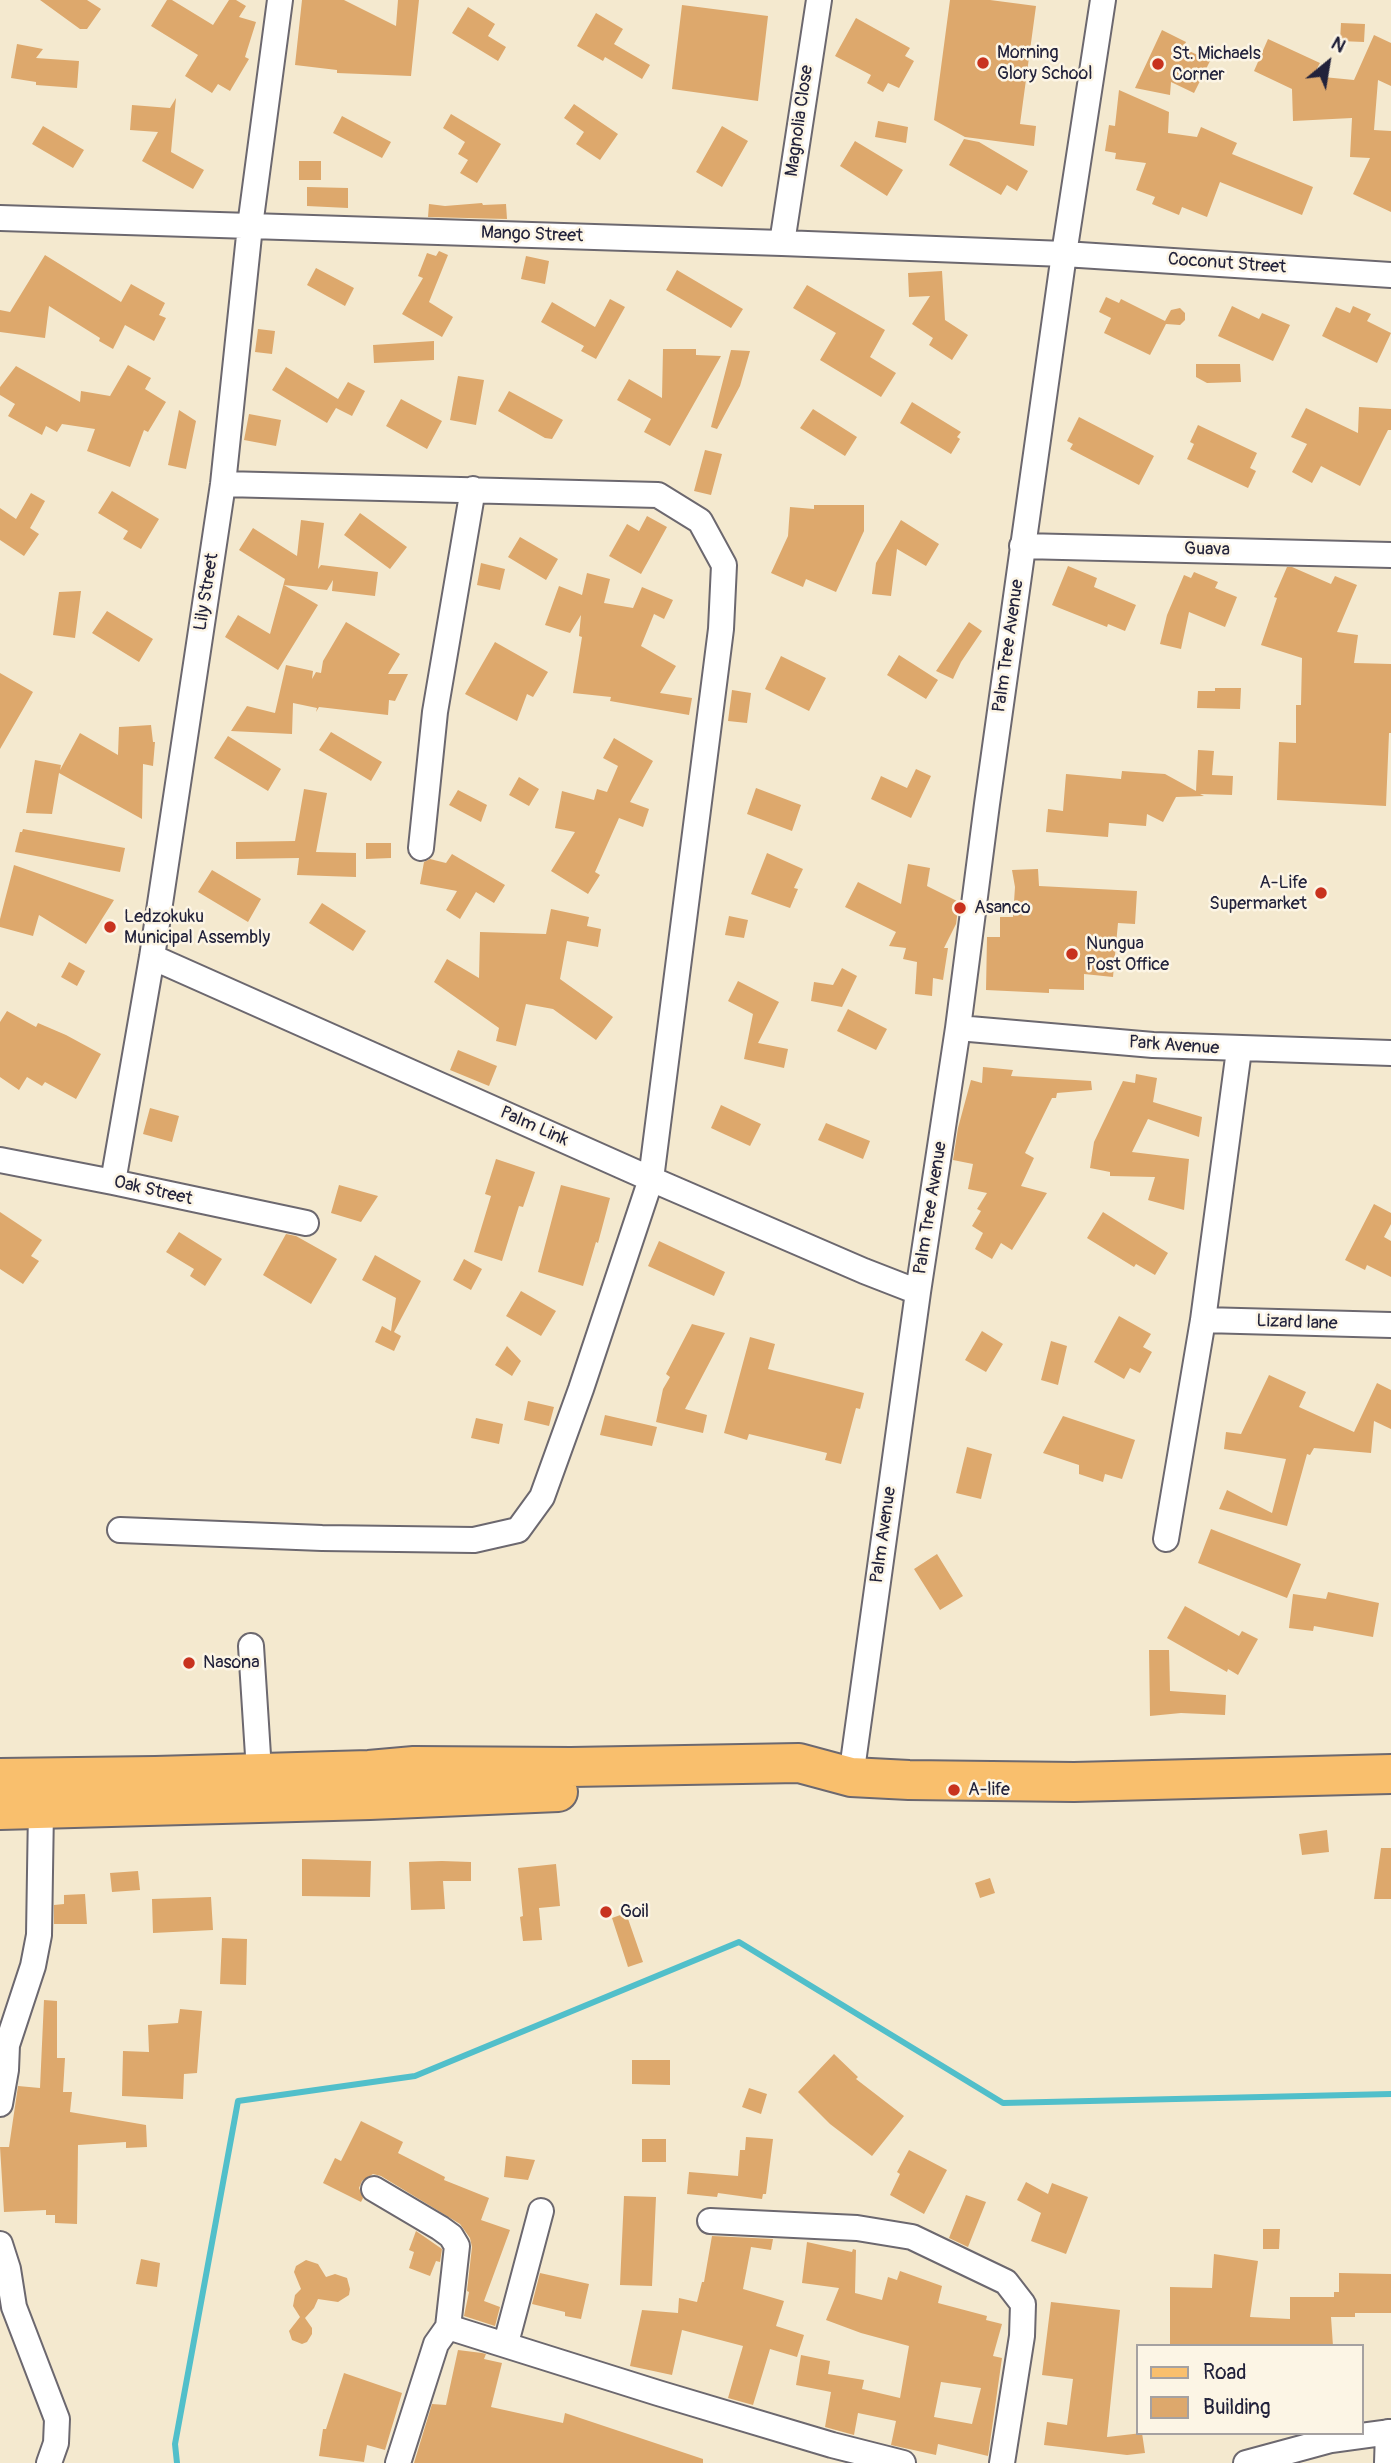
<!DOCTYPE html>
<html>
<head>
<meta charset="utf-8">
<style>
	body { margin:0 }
	#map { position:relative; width:1391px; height:2463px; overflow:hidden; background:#f4e9cf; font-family:Pangolin,sans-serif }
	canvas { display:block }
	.legend { position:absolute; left:1136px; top:2344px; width:228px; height:91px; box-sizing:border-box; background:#fcf5e5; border:2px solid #a5a1a1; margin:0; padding:9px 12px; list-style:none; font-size:21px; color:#22223b }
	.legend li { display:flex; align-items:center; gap:14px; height:35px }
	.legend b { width:35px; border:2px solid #a5a1a1 }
	.north { position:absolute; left:1293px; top:28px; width:70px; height:70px; -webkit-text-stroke:5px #fcf5e5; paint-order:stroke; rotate:30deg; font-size:19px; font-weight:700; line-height:28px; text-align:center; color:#22223b }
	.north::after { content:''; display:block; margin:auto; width:24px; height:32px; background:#22223b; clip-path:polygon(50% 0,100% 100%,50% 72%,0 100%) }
</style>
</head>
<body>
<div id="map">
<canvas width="1391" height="2463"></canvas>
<ul class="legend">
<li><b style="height:9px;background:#f9bf6d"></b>Road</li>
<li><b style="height:19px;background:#dda86c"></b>Building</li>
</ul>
<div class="north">N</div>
</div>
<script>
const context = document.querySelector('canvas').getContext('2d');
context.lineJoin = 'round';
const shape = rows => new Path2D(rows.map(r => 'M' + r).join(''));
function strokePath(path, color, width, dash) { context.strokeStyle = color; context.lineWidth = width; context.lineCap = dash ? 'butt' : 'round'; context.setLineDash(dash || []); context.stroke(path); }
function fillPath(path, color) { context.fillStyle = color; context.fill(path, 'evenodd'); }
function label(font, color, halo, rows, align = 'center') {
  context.font = font + ' Pangolin,sans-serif'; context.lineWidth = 5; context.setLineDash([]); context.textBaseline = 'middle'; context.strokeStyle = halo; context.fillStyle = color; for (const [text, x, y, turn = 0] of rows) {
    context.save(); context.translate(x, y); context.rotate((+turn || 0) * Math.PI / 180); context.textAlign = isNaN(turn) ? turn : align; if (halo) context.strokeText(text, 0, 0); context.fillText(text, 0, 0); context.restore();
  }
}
strokePath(shape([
	[177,2463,175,2444,238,2101,415,2076,739,1942,1003,2103,1391,2094]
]), '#51bfca', 6);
fillPath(shape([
	[40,0,87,0,101,9,87,29,80,29],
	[167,0,172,0,213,25,229,0,236,0,246,6,239,17,256,22,245,57,249,59,230,91,218,84,212,93,185,76,198,55,151,26],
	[302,0,344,0,396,26,398,0,419,0,411,76,337,73,337,70,295,65],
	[950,0,990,0,1036,6,1020,124,1036,126,1034,146,965,137,934,120],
	[682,5,768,16,758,101,672,89],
	[468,7,495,24,488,36,506,47,498,61,452,33],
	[596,13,623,29,614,44,650,65,642,79,605,57,603,61,577,46],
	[856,18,910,48,905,56,914,61,899,88,888,83,883,92,867,83,871,75,835,56],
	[1341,23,1365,24,1364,42,1340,41],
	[1162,30,1186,42,1183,48,1210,61,1194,93,1171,82,1170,95,1135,88],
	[1374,35,1391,43,1391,86,1378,80,1374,130,1391,131,1391,212,1353,194,1370,158,1350,157,1352,118,1293,121,1292,89,1254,71,1268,39,1320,63,1313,76,1354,80],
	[17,44,43,49,36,58,79,61,77,88,36,85,36,82,11,78],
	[1119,90,1169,112,1168,133,1197,137,1201,127,1237,143,1232,154,1313,187,1302,215,1220,182,1207,217,1182,207,1179,215,1152,204,1155,197,1136,190,1146,163,1115,159,1116,153,1105,151,1109,125,1115,126],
	[176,98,171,152,204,170,193,189,142,161,158,132,130,130,132,105,170,108],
	[574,104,618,134,600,160,576,144,584,132,564,118],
	[451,114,501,144,477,183,460,173,468,160,458,154,465,142,443,128],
	[342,116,391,142,382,158,333,133],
	[878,121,908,127,906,143,875,137],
	[43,126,84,150,73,168,32,144],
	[722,126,748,141,722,187,696,172],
	[964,139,979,142,1028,171,1017,191,1007,185,1001,195,949,165],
	[855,141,903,170,887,196,840,166],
	[299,161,321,161,321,180,299,180],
	[307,187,348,188,348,208,307,206],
	[482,203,483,205,506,204,507,219,428,217,429,204,445,206],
	[439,251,448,255,429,302,453,317,442,337,402,314,423,278,418,276,427,253,436,256],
	[45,255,121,302,131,284,165,303,159,315,166,318,154,341,125,325,113,349,99,341,100,338,49,306,45,338,0,332,0,310,10,312],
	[526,256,549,261,545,284,521,279],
	[316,268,354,288,345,306,307,285],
	[677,270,743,309,731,328,666,290],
	[942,271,945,320,968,335,952,360,929,345,933,338,912,324,930,296,909,297,908,273],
	[807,285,885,330,870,357,896,373,881,397,820,360,836,333,793,308],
	[1106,297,1119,303,1121,299,1165,321,1171,310,1180,308,1185,313,1185,320,1180,325,1166,324,1150,355,1104,333,1111,318,1099,312],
	[610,299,625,307,596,359,581,351,584,346,541,322,552,302,595,327],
	[1232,306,1259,319,1262,313,1290,325,1273,361,1218,336],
	[1353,306,1371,314,1367,321,1391,333,1377,363,1322,336,1336,307,1350,313],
	[258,329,275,331,272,354,255,352],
	[434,341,434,360,374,363,373,345],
	[663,349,696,349,696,355,721,356,670,446,644,432,651,419,617,400,629,379,662,398],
	[731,350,750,351,740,386,717,429,711,427],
	[1196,364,1240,364,1241,382,1207,383,1196,377],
	[128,365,151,378,145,389,166,402,148,432,144,430,130,467,87,451,95,429,62,424,57,432,46,426,42,435,8,416,15,404,0,395,0,387,16,366,80,402,81,391,110,396],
	[286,367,338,399,348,382,365,391,352,416,336,408,327,423,272,390],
	[458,376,484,380,476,425,450,420],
	[509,391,563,420,552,439,545,438,498,411],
	[401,399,442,421,427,449,386,426],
	[912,402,961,432,957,437,960,439,951,454,900,423],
	[1359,407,1391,409,1391,430,1388,430,1360,486,1321,466,1312,483,1292,472,1307,444,1291,437,1306,408,1358,433],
	[813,409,857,437,845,456,800,428],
	[179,410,196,421,186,469,168,465],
	[249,414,281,420,276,446,244,440],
	[1079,417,1154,456,1139,485,1070,449,1073,444,1067,441],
	[1198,425,1257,453,1250,468,1256,471,1248,488,1187,459,1194,444,1190,442],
	[705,450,722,454,711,495,694,491],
	[112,491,159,519,141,549,123,539,128,531,98,513],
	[31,493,45,501,30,528,39,534,24,556,0,540,0,508,16,519],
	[814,505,864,505,864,531,836,592,806,579,803,587,771,573,788,536,790,507,814,509],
	[360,513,407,547,390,569,344,535],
	[647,516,667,527,641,574,609,556,627,524,639,531],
	[301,520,324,523,318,569,321,565,378,572,375,596,332,591,333,580,327,590,284,585,318,605,278,670,225,637,238,615,270,634,285,579,239,550,253,528,297,556],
	[901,520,939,544,926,566,897,549,891,596,872,594,876,563],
	[520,537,558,559,546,580,508,557],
	[481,563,505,569,500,590,477,585],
	[1068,566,1097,578,1094,587,1136,605,1125,631,1108,624,1107,627,1052,605],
	[1287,567,1292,567,1331,584,1335,576,1357,585,1337,632,1358,635,1354,663,1391,664,1391,733,1389,733,1386,806,1277,800,1279,742,1296,743,1296,705,1301,705,1302,658,1261,645,1277,598,1274,597],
	[1194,572,1218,582,1215,588,1237,597,1225,627,1189,612,1181,649,1160,644,1167,615,1184,575,1191,578],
	[587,573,610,579,604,603,633,608,642,587,673,600,664,619,654,614,641,646,676,666,660,693,692,698,689,715,610,701,611,697,573,693,582,637,579,636,581,615,570,633,545,625,559,586,582,595],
	[81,591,75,638,53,635,59,592],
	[107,611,153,639,139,662,92,633],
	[346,622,400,654,388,674,408,674,395,701,389,700,388,715,319,707,316,712,317,708,293,703,292,734,231,731,247,706,275,713,286,665,313,671,312,679,316,672,321,673,323,661],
	[969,622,982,631,961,662,953,679,936,671],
	[495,642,548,672,533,697,527,694,517,721,465,694],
	[899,655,938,680,926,699,887,675],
	[781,656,826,678,809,711,765,689],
	[0,673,33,692,0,749],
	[1215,688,1241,688,1240,709,1197,708,1198,691,1215,691],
	[732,690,751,693,747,723,728,721],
	[151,725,153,742,155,742,153,766,143,764,142,819,59,773,52,814,26,813,35,760,61,765,60,770,80,733,118,755,119,727],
	[331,732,382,762,371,781,319,750],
	[228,736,281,769,268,791,214,758],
	[614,738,653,761,630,802,649,809,643,827,619,818,595,872,600,875,588,894,551,871,575,832,555,828,562,791,594,800,597,789,607,792,618,766,603,758],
	[1198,750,1214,751,1212,775,1233,776,1232,795,1200,794,1204,796,1176,797,1163,822,1147,814,1146,826,1109,823,1108,837,1046,832,1048,809,1063,811,1066,774,1121,779,1122,771,1165,774,1196,791],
	[916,769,931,776,911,818,871,799,881,776,907,788],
	[519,777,539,789,529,806,509,795],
	[756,788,801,805,792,831,747,814],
	[304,789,327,793,316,852,356,853,356,877,297,875,299,858,236,859,236,842,295,841],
	[458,790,487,805,481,822,449,805],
	[23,829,125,848,120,872,15,852,20,832,22,832],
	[366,843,391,843,391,858,366,859],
	[767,853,803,869,794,888,798,889,790,908,751,894],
	[452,854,505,885,494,903,476,892,460,919,446,910,457,891,420,884,424,862,430,859,446,863],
	[908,864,930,868,927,886,959,902,956,924,944,948,948,948,943,980,933,978,932,996,915,994,917,962,903,959,906,948,889,946,896,932,845,907,858,882,901,904],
	[14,865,114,900,86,944,39,915,33,936,0,927,0,919],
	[1038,869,1039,886,1137,891,1135,924,1118,923,1113,977,1084,974,1084,990,1049,989,1049,993,986,990,987,937,1000,937,1000,917,1013,917,1015,887,1012,870],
	[212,870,261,899,248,922,198,892],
	[322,903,366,931,353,951,309,923],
	[551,909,589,917,587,926,601,929,598,947,567,941,560,979,613,1017,596,1040,553,1009,526,1004,516,1046,496,1041,499,1028,434,982,447,959,479,978,480,932,546,934],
	[729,916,748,920,744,938,725,935],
	[69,962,85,971,77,986,61,977],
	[842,968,857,976,842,1007,811,1001,814,982,833,985],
	[738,981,779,1002,758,1043,788,1049,784,1068,744,1059,753,1014,728,1001],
	[848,1009,887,1029,876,1050,837,1031],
	[7,1011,36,1027,38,1023,66,1035,101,1054,76,1099,45,1082,42,1086,27,1077,19,1090,0,1077,0,1022],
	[458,1050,497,1066,489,1086,450,1070],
	[983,1067,1013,1070,1011,1076,1091,1081,1092,1090,1057,1093,1056,1098,1052,1098,1025,1153,1034,1158,1021,1186,1047,1193,1012,1250,1001,1243,992,1259,975,1249,983,1233,972,1226,981,1211,977,1209,987,1193,968,1189,973,1164,953,1160,958,1128,971,1080,982,1083],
	[1136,1074,1157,1078,1153,1102,1202,1117,1199,1137,1148,1119,1132,1152,1189,1159,1184,1210,1148,1200,1155,1177,1110,1176,1110,1172,1090,1168,1094,1142,1123,1081,1135,1083],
	[721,1105,761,1124,750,1146,711,1128],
	[150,1108,179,1116,172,1142,143,1134],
	[826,1123,870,1141,863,1159,818,1140],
	[496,1159,535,1172,523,1207,519,1206,502,1261,474,1252,491,1196,485,1194],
	[339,1185,378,1196,361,1222,331,1213],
	[561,1185,610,1198,598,1243,596,1242,583,1286,538,1272],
	[1374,1204,1391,1213,1391,1224,1384,1237,1391,1241,1391,1277,1367,1265,1365,1270,1345,1260],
	[0,1212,42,1240,31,1256,39,1261,23,1284,0,1269],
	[1103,1212,1168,1253,1155,1275,1136,1264,1134,1267,1087,1238],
	[179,1232,222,1259,205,1286,190,1276,194,1269,166,1252],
	[286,1234,296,1236,337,1259,311,1304,263,1275],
	[659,1241,725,1272,714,1296,648,1266],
	[375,1255,421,1281,394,1332,401,1336,394,1351,375,1342,382,1326,391,1331,396,1298,362,1280],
	[464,1259,482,1269,471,1290,453,1280],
	[521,1291,556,1311,541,1336,506,1316],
	[1119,1316,1151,1334,1143,1347,1152,1352,1140,1373,1130,1368,1124,1379,1094,1362],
	[692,1324,725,1333,685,1409,707,1415,703,1433,656,1422,663,1389,670,1377,666,1374],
	[982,1331,1003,1344,986,1372,965,1360],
	[750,1337,775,1344,768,1369,864,1393,860,1409,856,1408,841,1464,825,1460,827,1453,749,1434,747,1440,724,1433],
	[1051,1341,1067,1346,1058,1385,1041,1380],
	[507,1346,521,1361,512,1376,495,1365],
	[1269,1375,1306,1392,1299,1407,1354,1432,1377,1383,1391,1390,1391,1429,1374,1421,1371,1453,1314,1448,1310,1455,1307,1454,1287,1526,1219,1509,1227,1490,1272,1513,1286,1459,1224,1449,1226,1432,1241,1434],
	[528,1401,554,1407,549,1426,524,1420],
	[605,1415,657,1427,652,1446,600,1435],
	[1063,1416,1135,1440,1122,1479,1105,1474,1103,1482,1079,1474,1079,1465,1043,1453],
	[476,1418,503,1424,499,1444,471,1438],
	[967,1447,992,1454,981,1499,956,1493],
	[1211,1529,1301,1564,1287,1598,1198,1563],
	[937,1554,963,1596,940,1610,914,1569],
	[1328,1592,1379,1603,1373,1637,1314,1626,1313,1631,1289,1628,1293,1594,1326,1599],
	[1185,1606,1239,1636,1242,1631,1258,1639,1238,1675,1228,1669,1227,1672,1167,1638],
	[1149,1650,1169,1650,1170,1691,1226,1695,1225,1715,1181,1713,1150,1716],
	[1327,1830,1329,1852,1302,1855,1299,1834],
	[1381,1848,1391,1848,1391,1899,1374,1899],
	[302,1859,371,1861,370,1897,302,1896],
	[442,1861,471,1862,471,1881,443,1881,445,1909,411,1910,409,1862],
	[556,1864,560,1906,539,1908,542,1940,523,1941,520,1917,523,1916,518,1868],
	[138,1871,140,1890,112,1892,110,1873],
	[990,1878,995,1893,980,1898,975,1883],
	[85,1894,87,1924,54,1924,54,1905,64,1904,64,1895],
	[211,1897,213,1930,153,1933,152,1899],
	[626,1913,643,1962,628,1967,612,1918],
	[222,1938,247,1939,246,1985,220,1984],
	[44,2000,57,2001,57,2058,65,2058,63,2092,72,2092,70,2112,146,2125,147,2147,126,2148,126,2142,78,2145,77,2224,55,2223,55,2215,46,2215,46,2210,4,2212,0,2147,9,2147,18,2086,40,2088],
	[180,2009,202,2011,197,2073,184,2074,183,2099,122,2096,123,2051,149,2052,148,2025,178,2023],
	[834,2054,858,2077,856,2079,904,2116,872,2156,830,2124,798,2092],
	[632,2060,670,2060,670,2085,632,2084],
	[749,2088,767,2094,761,2114,742,2107],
	[361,2121,403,2142,398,2153,445,2177,444,2180,489,2198,481,2220,510,2230,484,2301,500,2307,495,2326,464,2316,469,2292,467,2291,472,2247,470,2238,460,2224,381,2176,373,2174,362,2181,359,2188,363,2198,361,2202,323,2183,335,2158,341,2161],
	[746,2137,773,2139,766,2194,763,2194,762,2199,718,2193,717,2197,687,2194,689,2172,738,2176,740,2150,745,2150],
	[642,2139,666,2139,666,2162,642,2162],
	[909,2150,947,2170,924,2214,890,2195,900,2174,897,2172],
	[506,2156,535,2160,528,2180,504,2177],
	[1026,2182,1048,2194,1052,2183,1088,2197,1066,2254,1031,2241,1041,2213,1017,2200],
	[966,2195,986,2202,968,2247,949,2238],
	[624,2196,656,2197,652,2286,620,2285],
	[1263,2229,1280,2229,1279,2249,1263,2249],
	[416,2231,442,2249,440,2262,436,2261,430,2276,409,2268,414,2252,409,2250],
	[712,2236,773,2239,771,2250,751,2247,743,2289,784,2301,776,2326,804,2335,797,2357,770,2349,753,2405,728,2398,743,2346,682,2330,672,2375,630,2366,642,2310,678,2313,679,2298,697,2302,702,2282,704,2282],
	[807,2242,852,2252,853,2249,856,2250,855,2293,882,2300,888,2277,897,2280,900,2271,942,2286,938,2303,987,2316,986,2320,1002,2324,993,2356,1002,2358,988,2456,938,2444,936,2455,891,2445,896,2421,858,2413,854,2435,825,2427,831,2392,796,2385,801,2355,830,2361,828,2374,864,2380,862,2389,900,2398,909,2346,861,2333,826,2320,839,2288,802,2283],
	[941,2382,981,2388,972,2424,934,2417],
	[1214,2254,1258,2261,1250,2317,1290,2319,1290,2297,1334,2297,1334,2292,1339,2292,1339,2273,1391,2274,1391,2313,1355,2313,1355,2317,1331,2317,1333,2346,1170,2346,1170,2287,1212,2288],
	[141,2259,160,2263,157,2287,136,2284],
	[306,2260,318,2264,326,2277,335,2274,347,2278,350,2289,349,2295,338,2302,318,2299,314,2308,305,2318,312,2328,312,2334,307,2342,302,2344,292,2340,289,2331,300,2317,293,2306,295,2295,301,2289,294,2272,296,2266],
	[540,2273,589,2284,581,2319,565,2316,565,2312,532,2304],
	[1051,2302,1120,2310,1107,2437,1142,2433,1145,2453,1127,2455,1044,2445,1047,2422,1067,2425,1073,2379,1042,2375],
	[458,2350,482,2353,486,2354,484,2359,502,2363,491,2407,563,2423,565,2413,703,2459,703,2463,414,2463,432,2404,446,2405],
	[344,2373,402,2393,385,2450,367,2445,364,2462,319,2456,323,2429,326,2429]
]), '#dda86c');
const minor = shape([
	[0,218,782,243,1064,254,1391,275],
	[782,243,819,0],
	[1022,546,1391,555],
	[421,848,435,712,473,489],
	[152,957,651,1179,864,1271,918,1292],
	[958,1028,1153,1045,1391,1053],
	[0,1160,113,1182,306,1223],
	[113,1182,152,957,223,484,250,226,280,0],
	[1203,1320,1391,1325],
	[120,1530,322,1538,474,1540,518,1530,542,1497,581,1389,651,1179,721,629,724,565,700,521,658,495,223,484],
	[1166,1539,1203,1320,1239,1050],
	[251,1646,259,1771],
	[851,1777,918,1292,958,1028,987,804,1064,254,1103,0],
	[0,2104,6,2070,7,2045,33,1966,39,1935,41,1809],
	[374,2189,440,2228,451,2236,457,2246,448,2327],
	[710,2221,857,2228,912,2237,1006,2282,1023,2304,1022,2336,1002,2463],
	[0,2244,8,2269,14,2307,57,2419,56,2443,49,2463],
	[506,2343,541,2211],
	[398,2463,436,2344,448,2327,658,2393,832,2445,903,2463],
	[1246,2463,1331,2440,1391,2432],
	[1387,2463,1388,2432]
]);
const primary = shape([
	[0,1778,155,1776,369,1770,414,1766,571,1767,799,1763,851,1777,909,1780,1074,1782,1391,1774],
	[0,1810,370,1800,558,1792]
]);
strokePath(minor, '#6c686f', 28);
strokePath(primary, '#6c686f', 42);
strokePath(minor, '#fff', 24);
strokePath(primary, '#f9bf6d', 38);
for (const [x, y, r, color] of [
	[983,63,7,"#c8321e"],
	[1158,64,7,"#c8321e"],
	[1321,893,7,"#c8321e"],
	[960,908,7,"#c8321e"],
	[110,927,7,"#c8321e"],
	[1072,954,7,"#c8321e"],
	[189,1663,7,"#c8321e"],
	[954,1790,7,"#c8321e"],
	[606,1912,7,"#c8321e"]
]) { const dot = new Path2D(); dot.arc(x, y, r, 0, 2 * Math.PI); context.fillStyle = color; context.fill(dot); strokePath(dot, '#fcf5e5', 2.5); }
label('18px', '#22223b', '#fcf5e5', [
	["Morning",997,53],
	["Glory School",997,74],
	["St. Michaels",1172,54],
	["Corner",1172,75],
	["A-Life",1307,883,"right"],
	["Supermarket",1307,904,"right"],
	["Asanco",974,908],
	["Ledzokuku",124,917],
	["Municipal Assembly",124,938],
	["Nungua",1086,944],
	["Post Office",1086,965],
	["Nasona",203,1663],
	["A-life",968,1790],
	["Goil",620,1912]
], 'left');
label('18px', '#22223b', '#fcf5e5', [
	["Magnolia Close",800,121,-82],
	["Mango Street",532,235,2],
	["Coconut Street",1227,264,4],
	["Guava",1207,550,1],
	["Lily Street",207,592,-81],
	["Palm Tree Avenue",1009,646,-82],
	["Park Avenue",1174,1046,4],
	["Palm Link",534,1127,24],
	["Oak Street",153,1191,13],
	["Palm Tree Avenue",931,1208,-81],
	["Lizard lane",1297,1323,2],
	["Palm Avenue",884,1535,-82]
]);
</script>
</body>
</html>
